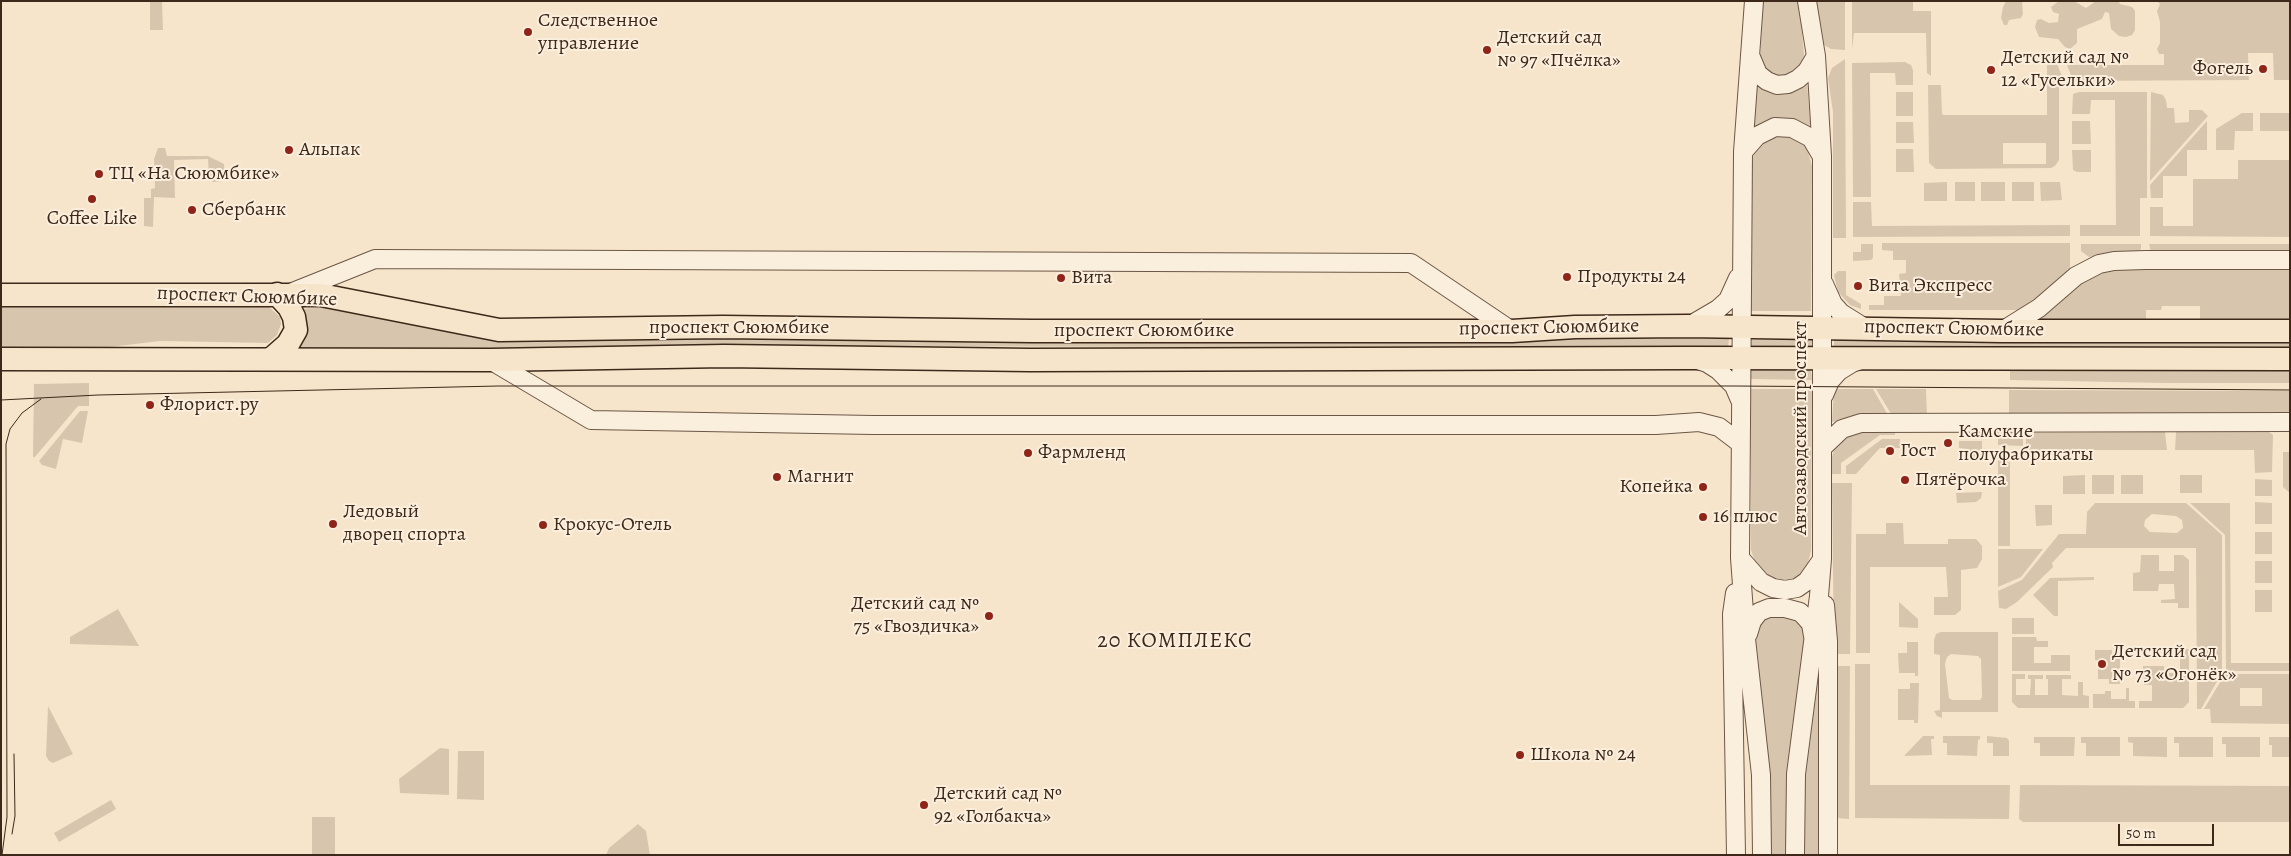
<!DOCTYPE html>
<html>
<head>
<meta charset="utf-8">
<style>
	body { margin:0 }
	#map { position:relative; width:2291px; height:856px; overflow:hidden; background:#f7e5cb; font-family:Alegreya,serif }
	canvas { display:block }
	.frame { position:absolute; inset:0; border:2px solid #3e281a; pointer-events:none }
	.scale { position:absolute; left:2118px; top:824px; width:96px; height:22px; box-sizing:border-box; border:2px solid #3e281a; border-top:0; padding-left:6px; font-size:15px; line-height:18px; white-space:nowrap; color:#3e281a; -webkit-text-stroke:4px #faeedd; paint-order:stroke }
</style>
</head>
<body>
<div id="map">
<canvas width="2291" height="856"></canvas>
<div class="frame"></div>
<div class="scale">50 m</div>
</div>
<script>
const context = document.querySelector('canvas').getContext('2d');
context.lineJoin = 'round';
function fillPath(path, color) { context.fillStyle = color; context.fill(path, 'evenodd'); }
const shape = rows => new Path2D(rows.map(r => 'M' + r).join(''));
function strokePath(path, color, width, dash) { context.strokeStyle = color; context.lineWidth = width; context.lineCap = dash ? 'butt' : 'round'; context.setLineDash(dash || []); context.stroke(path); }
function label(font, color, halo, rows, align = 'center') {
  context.font = font + ' Alegreya,serif'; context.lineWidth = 4; context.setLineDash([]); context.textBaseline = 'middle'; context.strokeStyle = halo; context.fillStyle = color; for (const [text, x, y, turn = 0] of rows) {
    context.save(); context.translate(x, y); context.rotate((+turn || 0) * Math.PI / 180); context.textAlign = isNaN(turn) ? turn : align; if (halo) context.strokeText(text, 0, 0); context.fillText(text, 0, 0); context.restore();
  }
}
fillPath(shape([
	[150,1,162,1,163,30,150,30],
	[1763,1,1799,1,1804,54,1803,63,1798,70,1785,78,1768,74,1760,60],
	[1815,1,1845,1,1845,50,1831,49,1824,45,1821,40],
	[1852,1,1913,1,1913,11,1931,11,1931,76,1927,73,1926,33,1854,33,1852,49],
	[2006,1,2022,1,2023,14,2021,18,2009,20,2007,25,2004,25,2001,18,2003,7],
	[2059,1,2074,1,2086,8,2096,1,2118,1,2120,4,2132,7,2135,11,2135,30,2132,35,2126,37,2119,36,2111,29,2109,13,2105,12,2102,19,2077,29,2077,43,2070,49,2065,47,2058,39,2039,37,2035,27,2037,20,2041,19,2049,23,2058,22,2059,14,2053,12,2051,7],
	[2157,1,2290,1,2290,80,2274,80,2273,53,2248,53,2249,80,2076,81,2072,78,2067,65,2164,65,2164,54,2159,54,2157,49,2160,43,2160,22,2157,11,2160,4],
	[1845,59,1846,238,1833,238,1833,112,1828,78,1832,68],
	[2055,59,2064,81,2059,81,2059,160,2055,166,2051,168,1936,169,1929,163,1928,85,1941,85,1942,114,1944,115,2047,115,2047,66,2050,60],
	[2003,143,2046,143,2046,164,2003,164],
	[1905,62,1911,65,1913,70,1913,85,1896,85,1895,73,1870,73,1871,197,1853,197,1852,63],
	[1756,82,1807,82,1811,133,1753,130],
	[1896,92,1913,92,1913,116,1896,116],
	[2079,92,2147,92,2147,198,2140,198,2140,236,2080,236,2080,225,2116,225,2115,100,2091,100,2090,114,2072,114,2073,94],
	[2151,92,2163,95,2166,100,2167,108,2174,108,2175,123,2189,122,2189,110,2202,110,2208,116,2150,181],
	[2242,113,2253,113,2253,131,2235,131,2234,150,2216,150,2216,129],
	[2260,113,2290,113,2290,131,2260,131],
	[2072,121,2090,121,2091,144,2072,144],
	[2207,121,2207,150,2187,150,2187,176,2163,176,2163,198,2151,198,2150,185],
	[1896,122,1913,122,1914,143,1896,143],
	[1783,134,1802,142,1808,152,1812,166,1811,311,1751,311,1752,164,1754,152,1767,138],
	[158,148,165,148,167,156,208,156,224,164,225,178,222,181,213,182,209,178,208,159,174,160,175,198,154,197,153,227,144,226,144,198,151,198,151,189,155,188,154,159],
	[1896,149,1913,149,1914,172,1896,172],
	[2072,150,2091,150,2091,172,2077,172,2073,170],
	[2238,160,2290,160,2290,237,2150,236,2150,207,2163,207,2163,226,2193,226,2193,179,2238,179],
	[1947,182,1947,201,1924,201,1924,183],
	[1955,182,1975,182,1975,201,1955,201],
	[1981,182,2005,182,2005,201,1981,201],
	[2012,182,2034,182,2034,201,2012,201],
	[2040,182,2060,182,2062,200,2041,201],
	[1853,202,1871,202,1872,226,2070,225,2070,236,1853,237],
	[1882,243,2070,243,2070,269,2066,277,2025,307,2018,310,1869,310,1869,305,1884,305,1884,296,1901,296,1899,274,1906,273,1906,260,1893,260,1893,251,1882,250],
	[1861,244,1873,244,1873,258,1871,260,1853,261,1853,252,1861,252],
	[2081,244,2141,244,2141,249,2136,253,2089,257,2081,251],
	[2149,244,2290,244,2290,254,2151,252],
	[2290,266,2290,320,2200,320,2200,306,2162,306,2161,310,2146,310,2146,319,2037,319,2089,276,2116,267],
	[1838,271,1846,271,1846,295,1861,304,1861,309,1850,305,1838,292,1834,275],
	[1,305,269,307,280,317,281,324,277,335,268,343,160,341,102,348,1,348],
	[332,307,733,338,1729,339,1728,348,756,346,302,350,298,347,299,309],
	[1751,340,1812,340,1812,348,1751,348],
	[1834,340,2290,341,2290,349,1834,348],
	[1751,370,1811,370,1812,380,1751,379],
	[2010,370,2290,371,2290,383,2164,383,2010,380],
	[89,383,89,406,78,406,34,458,33,456,34,384],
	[1751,389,1812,389,1811,550,1807,568,1797,578,1790,581,1783,582,1768,578,1757,568,1751,550],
	[1834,389,1873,389,1889,417,1860,417,1832,422],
	[1876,389,1926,389,1927,417,1893,417],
	[2009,390,2290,391,2290,416,2009,415],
	[80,411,88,411,82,443,63,439,56,469,42,465,39,461],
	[1895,428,1895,435,1880,435,1841,463,1841,474,1832,474,1832,457,1834,450,1838,443,1850,432],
	[2019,429,2023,434,2023,446,1998,445,1998,431],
	[2165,432,2167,450,2026,450,2026,435,2033,435,2035,433],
	[2176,432,2269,432,2273,435,2272,472,2255,473,2254,450,2175,450],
	[1882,439,1900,439,1900,448,1880,448,1856,474,1846,474,1846,466],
	[1959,441,1982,441,1982,460,1969,460,1968,449,1959,448],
	[2283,452,2290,452,2290,493,2283,487],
	[1998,456,2007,456,2008,462,2010,462,2010,546,1998,546],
	[2085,475,2085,494,2063,494,2063,476],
	[2092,475,2114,475,2114,494,2092,494],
	[2121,475,2143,475,2143,494,2121,494],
	[2180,475,2202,475,2202,493,2180,493],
	[2255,479,2272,480,2272,496,2255,496],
	[1832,483,1852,483,1850,654,1834,654],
	[1982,492,1981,498,1976,502,1957,503,1956,493],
	[2255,502,2272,503,2272,524,2255,524],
	[2095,503,2186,503,2222,535,2222,673,2201,709,2197,709,2196,548,2066,548,2052,563,2053,567,2017,602,2006,609,1999,608,1998,591,2022,580,2059,534,2086,534,2087,512],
	[2152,514,2176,516,2182,520,2183,528,2177,533,2150,532,2144,526,2145,520],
	[2190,503,2230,503,2231,663,2290,663,2290,671,2226,671,2225,535],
	[2035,505,2052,505,2052,525,2036,526],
	[1886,523,1903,523,1904,544,1948,544,1948,539,1976,539,1982,546,1982,559,1977,568,1961,570,1961,610,1955,615,1934,615,1934,597,1948,597,1946,567,1870,567,1870,653,1856,653,1856,534,1886,534],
	[2255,532,2272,532,2272,554,2255,554],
	[1998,549,2043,549,2021,577,1998,587],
	[2141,555,2159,555,2159,571,2174,571,2174,555,2183,555,2189,560,2189,608,2178,608,2178,603,2161,603,2161,600,2175,599,2174,584,2159,584,2158,591,2133,591,2133,573,2140,572],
	[2255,561,2272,561,2272,583,2255,583],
	[2094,577,2094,580,2058,581,2058,616,2054,616,2033,595,2050,578],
	[2255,590,2272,590,2272,612,2255,612],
	[1899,602,1918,619,1918,628,1899,627],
	[118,609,139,646,70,644,70,637],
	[1766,613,1790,614,1807,627,1805,665,1788,767,1787,855,1769,855,1752,637],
	[2012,618,2034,618,2034,634,2012,634],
	[1941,632,1998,632,1998,712,1942,712,1942,718,1937,716,1934,711,1940,710,1940,655,1934,654,1934,640,1936,634],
	[1951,654,1978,656,1981,659,1982,697,1980,700,1952,700,1949,698,1945,664,1947,657],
	[2012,637,2036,637,2037,641,2048,641,2048,647,2034,647,2034,663,2051,663,2051,655,2070,655,2070,671,2012,671],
	[1907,642,1918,642,1918,676,1915,676,1915,673,1899,673,1898,653,1907,653],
	[2178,649,2189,649,2189,702,2183,708,2139,708,2139,701,2152,701,2152,685,2144,685,2143,666,2164,666,2164,673,2180,673,2180,658,2166,658,2166,654,2178,654],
	[1820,650,1823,855,1803,855,1803,781],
	[2095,650,2112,650,2112,659,2120,659,2120,684,2109,684,2109,679,2098,679,2098,661,2095,660],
	[1855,664,1870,664,1870,785,2010,785,2009,819,1855,818],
	[1833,666,1850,666,1849,819,1836,818],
	[2012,674,2025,674,2025,679,2016,679,2016,695,2030,695,2031,679,2028,679,2028,675,2043,675,2043,679,2035,679,2035,695,2048,695,2048,679,2046,679,2046,675,2071,675,2071,679,2062,679,2062,695,2078,696,2078,682,2083,682,2083,695,2089,696,2089,708,2018,708,2012,702],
	[2225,674,2290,674,2290,724,2211,723,2210,709,2204,709],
	[2240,688,2262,688,2262,706,2240,706],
	[1910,683,1919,683,1918,723,1914,723,1914,720,1898,720,1898,689,1910,689],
	[2126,688,2129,688,2129,701,2135,701,2135,708,2093,708,2093,694,2105,694,2105,691,2111,691,2111,699,2126,699],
	[48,706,73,754,53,763,49,761,46,756],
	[1923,736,1934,736,1934,739,1931,739,1932,755,1904,756],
	[1943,736,1980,736,1980,739,1978,740,1977,756,1947,755,1947,743,1943,743],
	[1987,736,2007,738,2009,741,2009,756,1993,756,1993,743,1987,743],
	[2034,737,2075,737,2074,756,2040,756,2040,743,2034,743],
	[2081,737,2120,737,2120,756,2086,756,2086,743,2081,743],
	[2128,737,2167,737,2167,757,2133,756,2133,743,2128,742],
	[2174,737,2213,737,2213,757,2179,757,2179,743,2174,743],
	[2222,737,2260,737,2260,757,2226,757,2226,744,2222,744],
	[2269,737,2290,737,2290,757,2272,757,2272,745,2269,745],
	[440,748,449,749,449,795,400,793,399,779],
	[458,751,484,751,484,800,457,799],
	[2020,785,2290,786,2290,822,2023,822,2019,819],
	[111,800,116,809,59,842,54,833],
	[312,817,335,817,335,855,312,855],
	[638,824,646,831,650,855,606,855,609,848]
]), '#d8c5ad');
const minor = shape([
	[1754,1,1743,152,1740,558,1746,639,1761,775,1762,855],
	[1750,55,1758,74,1767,81,1777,85,1788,84,1798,79,1807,71,1816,56],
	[1743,152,1757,136,1775,127,1792,128,1811,138,1821,155],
	[1824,284,1833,304,1841,313,1865,328],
	[290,293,375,259,1411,263,1512,331],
	[1689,326,1718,309,1728,300,1738,278],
	[2002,331,2039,308,2076,276,2099,264,2114,261,2145,260,2290,260],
	[490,360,591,420,873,425,1656,425,1699,422,1719,427,1740,443],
	[1697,360,1707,363,1718,370,1734,386,1740,400],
	[1824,395,1830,381,1839,371,1852,363,1861,360],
	[1822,448,1842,429,1861,423,2290,422],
	[1740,558,1761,582,1773,588,1785,590,1797,588,1807,581,1821,561],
	[1735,593,1732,614,1736,855],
	[1825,605,1828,641,1828,855],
	[1748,634,1752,621,1759,612,1769,608,1785,608,1800,612,1805,617,1811,624,1813,636],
	[1795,855,1796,774,1819,596,1822,559,1822,156,1816,56,1807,1]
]);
const major = shape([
	[1,295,321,295,499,330,723,327,1032,331,1512,331,1575,327,1688,326,2002,331,2290,331],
	[1,359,490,360,724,356,1030,360,1689,358,2290,359],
	[271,359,288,344,296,330,294,317,289,307,277,294]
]);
strokePath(minor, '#6c5746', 20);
strokePath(major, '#3e281a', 25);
strokePath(minor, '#faeedd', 18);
strokePath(major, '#f7e5cb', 22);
strokePath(shape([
	[1,400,98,395,498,386,1734,386,2290,390],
	[12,834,15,816,14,754],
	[2,855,7,817,6,444,10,429,22,413,41,399]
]), '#3e281a', 1);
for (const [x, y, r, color] of [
	[528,32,5,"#8f2418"],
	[1487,50,5,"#8f2418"],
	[2263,69,5,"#8f2418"],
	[1991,70,5,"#8f2418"],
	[289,150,5,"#8f2418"],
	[99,174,5,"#8f2418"],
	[92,199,5,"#8f2418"],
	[192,210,5,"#8f2418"],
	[1567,277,5,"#8f2418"],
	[1061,278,5,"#8f2418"],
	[1858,286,5,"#8f2418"],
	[150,405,5,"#8f2418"],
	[1948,443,5,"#8f2418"],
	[1890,451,5,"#8f2418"],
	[1028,453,5,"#8f2418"],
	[777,477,5,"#8f2418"],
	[1905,480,5,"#8f2418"],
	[1703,487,5,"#8f2418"],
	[1703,517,5,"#8f2418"],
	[333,524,5,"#8f2418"],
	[543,525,5,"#8f2418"],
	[989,616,5,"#8f2418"],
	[2102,664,5,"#8f2418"],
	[1520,755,5,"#8f2418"],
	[924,805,5,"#8f2418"]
]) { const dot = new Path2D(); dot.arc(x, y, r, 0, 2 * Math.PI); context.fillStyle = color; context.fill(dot); strokePath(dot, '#faeedd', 2); }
label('20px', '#3e281a', '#faeedd', [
	["Следственное",538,21],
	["управление",538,44],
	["Детский сад",1497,38],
	["№ 97 «Пчёлка»",1497,61],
	["Детский сад №",2001,58],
	["12 «Гусельки»",2001,81],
	["Фогель",2253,69,"right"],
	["Альпак",299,150],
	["ТЦ «На Сююмбике»",109,174],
	["Сбербанк",202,210],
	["Coffee Like",92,219,"center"],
	["Продукты 24",1577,277],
	["Вита",1071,278],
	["Вита Экспресс",1868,286],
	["Флорист.ру",160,405],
	["Камские",1958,432],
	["полуфабрикаты",1958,455],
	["Гост",1900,451],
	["Фармленд",1038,453],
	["Магнит",787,477],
	["Пятёрочка",1915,480],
	["Копейка",1693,487,"right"],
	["Ледовый",343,512],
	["дворец спорта",343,535],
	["16 плюс",1713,517],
	["Крокус-Отель",553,525],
	["Детский сад №",979,604,"right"],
	["75 «Гвоздичка»",979,627,"right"],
	["Детский сад",2112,652],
	["№ 73 «Огонёк»",2112,675],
	["Школа № 24",1530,755],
	["Детский сад №",934,794],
	["92 «Голбакча»",934,817]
], 'left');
label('20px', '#3e281a', '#faeedd', [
	["проспект Сююмбике",247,297,2],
	["проспект Сююмбике",739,328],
	["проспект Сююмбике",1549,328,-1],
	["проспект Сююмбике",1954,329,1],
	["проспект Сююмбике",1144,331],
	["Автозаводский проспект",1801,428,-90]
]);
context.letterSpacing = '1px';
label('22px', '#3e281a', '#faeedd', [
	["20 КОМПЛЕКС",1175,642]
]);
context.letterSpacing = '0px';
</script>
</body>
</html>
